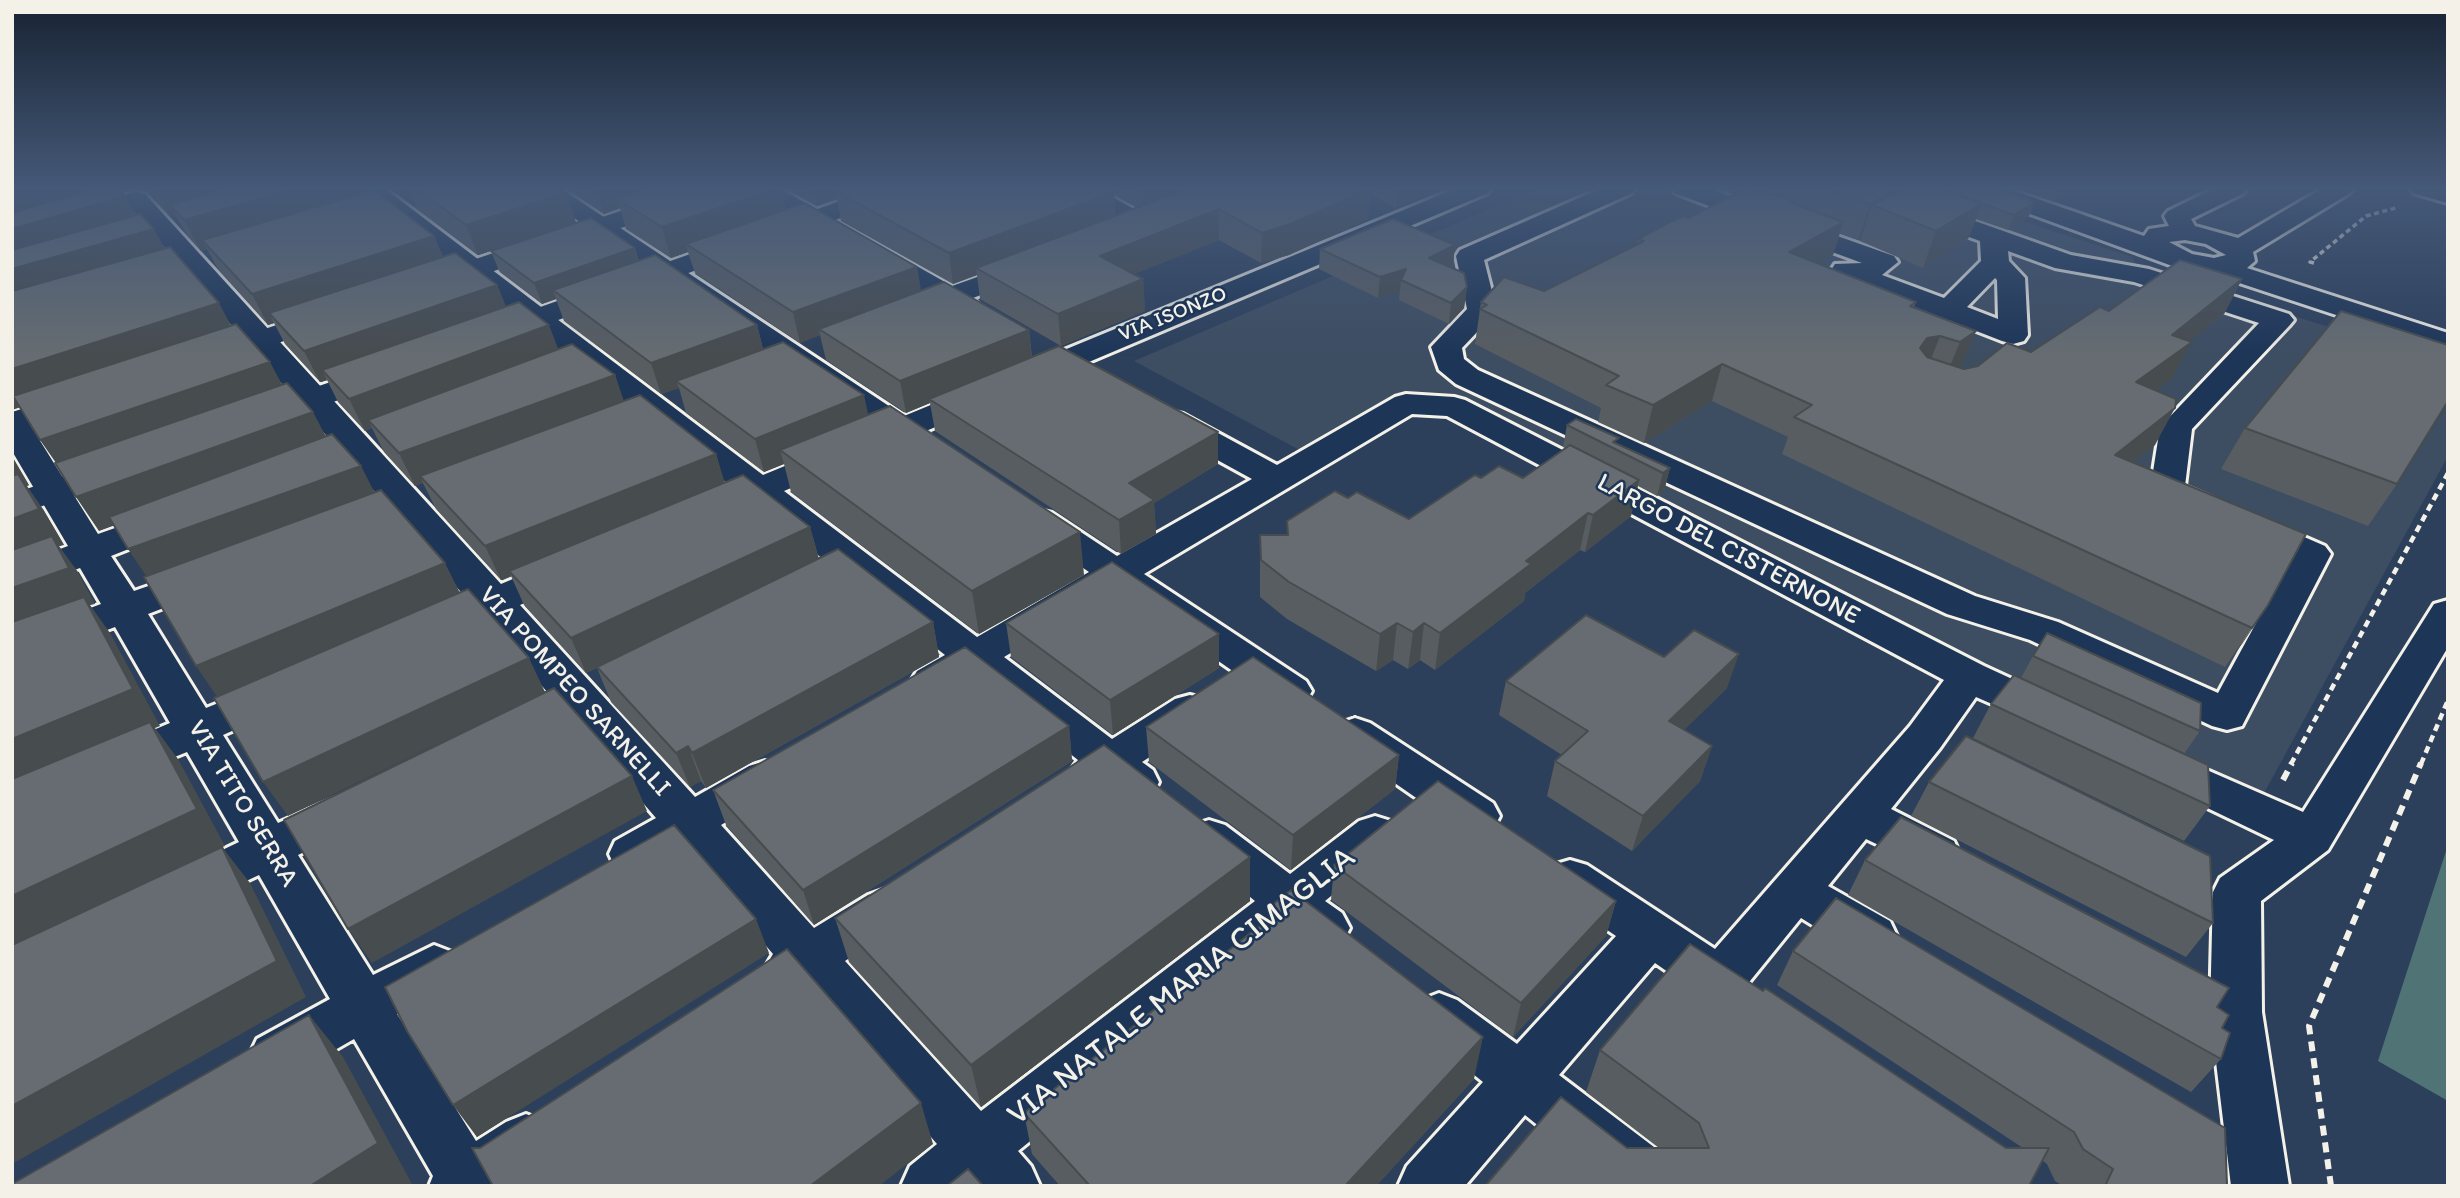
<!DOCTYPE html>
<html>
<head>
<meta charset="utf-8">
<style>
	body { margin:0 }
	#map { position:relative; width:2460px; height:1198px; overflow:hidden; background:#2c405c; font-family:Itim,sans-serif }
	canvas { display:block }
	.frame { position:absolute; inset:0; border:14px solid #f4f1e8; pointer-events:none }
</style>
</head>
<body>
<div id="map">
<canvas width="2460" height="1198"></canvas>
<div class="frame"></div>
</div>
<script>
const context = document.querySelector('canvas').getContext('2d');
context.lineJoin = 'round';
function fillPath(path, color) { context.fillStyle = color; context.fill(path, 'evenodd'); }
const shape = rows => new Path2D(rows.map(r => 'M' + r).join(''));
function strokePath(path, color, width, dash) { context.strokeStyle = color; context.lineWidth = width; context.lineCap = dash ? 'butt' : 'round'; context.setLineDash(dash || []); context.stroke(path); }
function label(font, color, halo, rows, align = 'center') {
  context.font = font + ' Itim,sans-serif'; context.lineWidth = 5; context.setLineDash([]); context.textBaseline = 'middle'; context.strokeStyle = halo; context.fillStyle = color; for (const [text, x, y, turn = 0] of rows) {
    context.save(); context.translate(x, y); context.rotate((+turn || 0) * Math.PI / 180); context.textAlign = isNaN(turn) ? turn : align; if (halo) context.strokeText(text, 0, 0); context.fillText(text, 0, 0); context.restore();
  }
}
fillPath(shape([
	[1539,188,1897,188,1919,196,1931,191,2132,257,2137,266,2448,365,2448,456,2257,806,1416,396,1307,454,1134,361]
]), '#3d4d62');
fillPath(shape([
	[2448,845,2448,1101,2378,1061]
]), '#507476');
const minor = shape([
	[356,188,384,188,763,475,877,428,531,188,560,188,904,416,1457,188,1491,188,1488,193,926,431,936,441,931,448,919,451,899,442,784,491,977,637,1089,572,1026,529,1021,521,1026,513,1039,510,1052,513,1117,556,1252,479,1159,428,1155,421,1159,414,1171,411,1183,414,1277,465,1395,397,1406,394,1454,397,1465,400,1984,666,2064,703,2070,714,2064,725,2049,729,1976,697,1940,748,1891,809,1954,841,1960,854,1954,867,1937,873,1866,839,1828,886,1890,921,1897,936,1890,951,1872,957,1854,951,1801,918,1750,981,1744,1000,1726,1006,1708,1000,1655,963,1559,1075,1679,1166,1688,1186,1613,1186,1525,1115,1465,1186,1398,1186,1407,1166,1483,1082,1421,1032,1413,1016,1421,1000,1439,993,1457,1000,1517,1044,1616,936,1553,893,1546,879,1553,865,1570,860,1587,865,1715,949,1910,726,1944,680,1447,416,1412,414,1144,574,1306,681,1312,691,1306,701,1291,706,1276,701,1116,590,1004,657,1112,739,1175,699,1190,695,1205,699,1211,710,1205,721,1142,762,1153,770,1159,782,1153,794,1137,799,1121,794,1109,784,1090,791,1074,786,1068,774,1078,760,972,676,947,691,932,695,917,691,911,681,917,671,945,655,753,504,737,509,725,505,719,498,725,491,732,487,356,188],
	[749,188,779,188,952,286,1028,259,1038,261,1042,267,1038,273,973,298,980,306,976,312,966,315,948,308,914,320,904,317,899,311,904,305,928,296,752,193,749,188],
	[1602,188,1635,188,1632,193,1484,260,1497,311,1462,348,1464,359,1478,370,1975,596,2058,622,2218,693,2291,559,2239,536,2234,528,2239,520,2252,517,2265,520,2325,546,2331,554,2242,726,2227,730,2212,726,2030,640,1947,614,1456,384,1439,370,1431,347,1467,309,1456,256,1460,250,1602,188],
	[1672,188,1708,188,1780,214,1784,220,1780,226,1762,226,1675,193,1672,188],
	[1846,188,1882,188,2071,255,2149,269,2289,314,2294,320,2289,326,2192,429,2185,486,2213,498,2218,506,2213,514,2200,517,2187,514,2155,498,2150,491,2160,427,2259,323,2134,282,2055,268,2008,251,2009,261,2025,278,2028,335,2024,341,2013,344,2002,341,1835,276,1831,270,1835,264,1862,263,1783,234,1779,228,1783,222,1792,220,1894,256,1898,262,1882,275,1944,298,1981,261,1980,241,1849,193,1846,188],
	[1995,278,1997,280,1998,319,1967,307,1995,278],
	[1970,188,2006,188,2144,236,2149,229,2169,226,2164,216,2168,211,2215,188,2247,188,2244,193,2191,219,2195,226,2238,238,2323,188,2353,188,2350,193,2253,252,2255,261,2247,268,2448,333,2448,352,2209,273,2175,267,1973,193,1970,188],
	[2185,240,2206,244,2226,255,2214,258,2192,254,2169,242,2185,240],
	[2410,188,2448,188,2448,203,2413,193,2410,188],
	[136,191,145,194,501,584,553,562,566,559,579,562,585,571,579,580,520,605,695,797,749,766,765,761,781,766,787,778,781,790,721,825,814,928,868,895,885,889,902,895,909,909,902,923,845,961,981,1111,1255,901,1193,851,1186,838,1193,825,1209,820,1225,825,1290,874,1359,821,1375,816,1391,821,1398,834,1391,847,1325,901,1342,913,1350,928,1342,943,1325,949,1308,943,1291,929,1018,1151,1031,1166,1040,1186,901,1186,910,1166,937,1144,802,988,788,993,770,987,763,971,773,954,682,848,649,867,632,873,615,867,609,854,615,841,656,818,485,620,434,639,420,635,414,626,420,617,466,598,127,204,123,199,127,194,136,191],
	[12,412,24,415,98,534,169,509,182,512,187,520,182,528,111,556,134,591,203,567,216,570,222,579,216,588,148,614,206,708,273,681,288,686,294,696,288,706,223,735,278,823,339,796,355,801,362,814,355,827,298,855,373,975,434,945,452,952,459,967,452,982,397,1014,476,1141,506,1122,526,1114,546,1122,554,1141,546,1160,508,1186,429,1186,433,1176,354,1039,295,1073,276,1080,257,1073,249,1056,257,1039,330,999,259,875,189,908,172,902,165,888,172,874,239,842,187,752,120,779,104,775,98,763,104,751,170,723,115,627,12,666,12,637,101,604,80,568,12,593,12,567,68,546,12,451,12,412],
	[2448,600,2448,647,2328,850,2261,901,2262,1012,2289,1186,2231,1186,2210,1012,2213,892,2220,878,2274,840,2145,778,2139,766,2145,754,2161,750,2303,812,2434,604,2448,600],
	[1355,718,1370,723,1493,803,1500,816,1493,829,1477,834,1461,829,1340,745,1334,734,1340,723,1355,718]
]);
const major = shape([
	[690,188,727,188,724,193,435,291,425,293,415,291,411,285,415,279,690,188],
	[877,188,913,188,910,193,500,341,489,344,478,341,474,335,478,329,877,188],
	[1065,188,1096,188,1143,214,1214,188,1250,188,1247,193,1141,232,1068,193,1065,188],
	[328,308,338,311,343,317,338,323,203,368,192,365,188,359,192,353,328,308],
	[383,364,394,366,399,373,394,380,267,426,255,429,243,426,239,419,243,412,383,364],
	[76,392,87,395,92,402,87,409,12,433,12,412,76,392],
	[119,457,131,460,136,467,131,474,12,517,12,494,119,457]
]);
strokePath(minor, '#f4f1e8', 6);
strokePath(major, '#f4f1e8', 6);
strokePath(shape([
	[2314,263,2310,262,2366,216,2399,207]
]), '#f4f1e8', 3.5, [5, 3.5]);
strokePath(shape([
	[2291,764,2448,473],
	[2421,764,2448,700]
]), '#f4f1e8', 4.5, [7, 5]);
strokePath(shape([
	[2283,780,2292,763],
	[2331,1186,2309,1026,2421,763]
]), '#f4f1e8', 6, [10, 7]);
fillPath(minor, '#1d3557');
fillPath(major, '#1d3557');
fillPath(shape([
	[149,188,361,188,363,193,434,236,443,257,497,285,506,307,558,349,615,375,623,401,716,454,724,483,810,527,819,559,933,622,939,657,706,788,701,781,690,787,611,702,597,668,586,673,524,605,511,576,501,580,436,509,423,483,415,486,384,452,372,428,365,431,338,402,327,380,320,382,285,344,274,323,268,325,218,269,207,249,201,251,187,235,176,216,171,218,158,203],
	[388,188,559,188,566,193,576,223,478,255,417,209,409,190,396,194],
	[565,188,781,188,786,210,921,290,1029,330,1032,357,1218,432,1218,464,1154,503,1156,534,1121,554,935,431,930,403,906,413,826,360,820,335,800,343,695,273,688,252,671,258,626,229,620,208,604,214],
	[784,188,1444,188,1396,208,1370,194,1368,219,1289,255,1261,263,1219,240,1134,274,1143,279,1145,311,1061,346,980,299,977,275,953,284,841,221,837,199,817,206],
	[1114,195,1134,206,1137,208,1115,216],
	[1772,188,1900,188,1900,190,1996,188,2029,216,2008,230,1976,219,1968,239,1923,268,1860,241,1861,239,1858,240,1840,233,1833,255,1818,263,1916,302,1914,307,1976,331,1960,367,1964,369,2031,352,2109,311,2242,279,2224,314,2189,341,2172,378,2156,390,2155,445,2133,462,2268,605,2225,667,1782,454,1788,437,1712,401,1644,443,1598,422,1601,408,1475,344,1481,302,1544,291,1637,245,1638,239,1688,218,1770,194],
	[2014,188,2076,188,2054,202],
	[1455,245,1453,265,1450,267,1467,287,1464,308,1449,324,1399,300,1400,291,1378,298,1319,269,1320,249],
	[635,248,639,261,757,325,763,349,868,415,1084,575,979,634,791,492,784,464,764,472,686,413,679,388,661,394,564,321,556,299,542,304,499,271,491,251],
	[1567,425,1618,444,1670,468,1664,491,1657,496,1638,486,1631,516,1585,552,1580,550,1525,593,1524,601,1435,670,1420,660,1408,669,1393,660,1376,671,1287,619,1260,597,1260,535,1287,535,1287,521,1348,498,1409,519,1481,478,1523,478,1565,448,1563,447],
	[2245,428,2397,484,2368,526,2221,469],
	[1006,623,1219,634,1219,668,1113,735,1011,657],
	[2033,656,2200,731,2184,754,2210,806,2184,841,1973,738,1991,704,2021,678],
	[1664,657,1727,688,1684,730,1712,746,1700,781,1632,851,1547,796,1555,761,1562,755,1499,715,1506,681],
	[1069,726,1072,761,814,925,726,825,713,790],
	[1146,727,1399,755,1395,789,1291,870,1149,762],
	[1929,782,2213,923,2186,957,1911,816],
	[1865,860,2217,1007,2222,1028,2221,1059,2191,1092,1848,895],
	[1334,865,1616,901,1606,936,1513,1037,1331,900],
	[1250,901,981,1107,849,962,835,918],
	[1272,905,1474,1079,1376,1186,1060,1186,1032,1154,1024,1113,1272,916],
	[1793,951,2227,1186,2063,1186,2055,1181,2047,1164,2043,1161,1627,1148,1659,1148,1586,1092,1600,1050,2006,1148,2023,1148,1777,985]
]), '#585d61');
fillPath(shape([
	[24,188,137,188,12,227,12,191],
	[154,188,268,188,170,205,176,216,171,218],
	[298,188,361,188,367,202,202,240,207,249,201,251,184,220],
	[393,188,408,188,409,190,396,194],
	[596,188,681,188,617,199,620,208,604,214],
	[778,188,781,188,787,217,686,244,688,252,671,258,662,227],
	[813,188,869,188,835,191,837,199,817,206],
	[1142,188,1206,188,1143,211],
	[1398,188,1444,188,1396,208],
	[1899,188,1900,188,1892,213,1872,205,1861,239,1858,240,1870,204],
	[2059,188,2076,188,2054,202],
	[1370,189,1368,219,1289,255,1261,263,1262,233],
	[1114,192,1116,221,976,268,977,275,953,284,949,253],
	[566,193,576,223,478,255,466,225],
	[125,196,142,226,12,265,12,229],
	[2035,202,2029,216,2008,230,2014,215],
	[1982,203,1968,239,1923,268,1936,231],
	[1219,209,1219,240,1102,287,1100,256],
	[1843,222,1833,255,1779,286,1789,252],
	[154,229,171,260,12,307,12,269],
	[434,236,447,266,269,313,274,323,268,325,252,294],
	[1455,245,1453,265,1427,278,1429,258],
	[635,248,641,269,553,290,556,299,542,304,534,283],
	[917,267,922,296,819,329,820,335,800,343,793,312],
	[1406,269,1401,280,1400,291,1378,298,1380,277],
	[1143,279,1145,311,1061,346,1058,314],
	[2242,279,2224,314,2157,367,2192,342,2172,378,2117,419,2136,382,2172,335],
	[497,285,509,315,322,370,327,380,320,382,304,351],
	[1467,287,1464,308,1449,324,1451,303],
	[219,303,236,335,12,410,12,369],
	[549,325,561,356,368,420,372,428,365,431,349,399],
	[757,325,765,356,676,381,679,388,661,394,651,363],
	[1029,330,1032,361,929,399,930,403,906,413,900,381],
	[1976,331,1961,366,1945,378,1960,342],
	[1940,336,1926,372,1920,348,1927,338],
	[270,362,287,394,63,473,40,440],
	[1722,364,1712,401,1644,443,1653,405],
	[615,375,626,407,420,476,423,483,415,486,399,453],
	[864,395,871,427,780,450,784,464,764,472,755,439],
	[2175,408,2155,445,2096,493,2115,455],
	[313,412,330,444,99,531,76,497],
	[1218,432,1218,464,1154,503,1156,534,1121,554,1119,520,1129,483],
	[716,454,726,487,509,571,511,576,501,580,485,546],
	[12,456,29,485,27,486,43,509,64,545,59,546,78,572,95,604,90,605,110,633,160,726,155,728,178,759,225,846,222,847,250,883,306,997,12,1164],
	[361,466,378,499,151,583,128,549],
	[1670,468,1664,491,1657,496,1663,473],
	[1639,480,1631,516,1585,552,1593,515],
	[1588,513,1580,550,1525,593,1524,601,1435,670,1440,633,1526,561],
	[810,527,819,560,586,673,571,638],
	[1080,532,1084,575,979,634,972,591],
	[445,563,462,597,220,701,196,666],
	[2268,605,2242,644,2225,667,2252,628],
	[933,622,939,657,706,788,692,753],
	[1397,623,1393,660,1376,671,1380,634],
	[1424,623,1420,660,1408,669,1413,632],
	[1219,634,1219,668,1113,735,1110,700],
	[1739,654,1727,688,1658,756,1669,721],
	[529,658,545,692,288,816,263,782],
	[1069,726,1072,761,814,925,803,890],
	[688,746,701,781,690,787,676,753],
	[1712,746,1700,781,1632,851,1643,816],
	[1399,755,1395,789,1291,870,1293,835],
	[632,776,647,811,372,963,348,929],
	[1250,857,1250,901,981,1107,971,1065],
	[1616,901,1606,936,1513,1037,1521,1003],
	[756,919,769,953,477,1137,453,1105],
	[309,1015,343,1057,412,1184,409,1186,310,1186],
	[1483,1037,1474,1079,1376,1186,1345,1186],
	[921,1103,933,1144,879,1186,810,1186]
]), '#474c4f');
const building = shape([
	[12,188,24,188,12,191,12,188],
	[94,188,119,188,125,196,12,229,12,213,94,188],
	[227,188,298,188,184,220,170,205,227,188],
	[416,188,559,188,566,193,466,225,416,188],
	[650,188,778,188,662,227,617,199,650,188],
	[843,188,1107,188,1114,192,949,253,835,191,843,188],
	[1189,188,1368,188,1370,189,1290,224,1262,233,1219,209,1100,256,1143,279,1058,314,976,268,1189,188],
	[1748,188,1788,199,1792,203,1843,222,1789,252,1916,302,1910,306,1976,331,1960,342,1940,336,1927,338,1920,348,1927,357,1964,369,1978,366,2007,343,2031,352,2100,307,2109,311,2180,260,2242,279,2172,335,2192,342,2136,382,2176,399,2175,408,2115,455,2306,534,2268,605,2252,628,1794,417,1812,405,1722,364,1653,405,1606,385,1619,376,1480,309,1487,305,1481,302,1504,277,1544,291,1644,241,1638,239,1670,222,1683,216,1688,218,1748,188],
	[1825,188,1899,188,1870,204,1825,188],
	[1904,188,1939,188,1982,203,1936,231,1872,205,1904,188],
	[1939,188,1996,188,2035,202,2014,215,1939,188],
	[374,190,434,236,252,294,202,240,374,190],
	[805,203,917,267,793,312,686,244,805,203],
	[140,214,154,229,12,269,12,250,140,214],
	[591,218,635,248,534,283,491,251,591,218],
	[1393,219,1455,245,1429,258,1464,273,1467,287,1451,303,1401,280,1406,269,1380,277,1320,249,1393,219],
	[170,247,219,303,12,369,12,291,170,247],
	[455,253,497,285,304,351,269,313,455,253],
	[655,255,757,325,651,363,553,290,655,255],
	[944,282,1029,330,900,381,819,329,944,282],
	[519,302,549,325,349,399,322,370,519,302],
	[2341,311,2448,345,2448,401,2397,484,2245,428,2341,311],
	[236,324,270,362,40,440,13,396,236,324],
	[783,342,864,395,755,439,676,381,783,342],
	[572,344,615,375,399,453,368,420,572,344],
	[1059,346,1218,432,1129,483,1154,500,1119,520,929,399,1059,346],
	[287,383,313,412,76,497,55,463,287,383],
	[640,395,716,454,485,546,420,476,640,395],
	[890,406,1080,532,972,591,780,450,890,406],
	[1576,419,1619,438,1613,442,1670,468,1663,473,1567,425,1576,419],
	[332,434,361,466,128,549,109,517,332,434],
	[1570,445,1639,480,1593,515,1588,513,1526,561,1531,564,1440,633,1424,623,1413,632,1397,623,1380,634,1289,582,1261,560,1260,535,1288,535,1287,521,1335,491,1348,498,1357,492,1409,519,1475,475,1481,478,1499,466,1523,478,1570,445],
	[18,474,39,509,12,519,12,476,18,474],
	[743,475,810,527,571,638,509,571,743,475],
	[381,490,445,563,196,666,144,577,381,490],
	[52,536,69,568,12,588,12,550,52,536],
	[838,549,933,622,692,753,688,746,676,753,597,667,838,549],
	[1112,562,1219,634,1110,700,1006,623,1112,562],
	[468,589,529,658,263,782,214,698,468,589],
	[84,597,133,689,12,739,12,622,84,597],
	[1586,615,1664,657,1694,630,1739,654,1669,721,1712,746,1643,816,1555,761,1588,731,1506,681,1586,615],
	[2047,633,2201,703,2200,731,2033,656,2047,633],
	[965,647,1069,726,803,890,713,790,965,647],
	[1253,657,1399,755,1293,835,1146,727,1253,657],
	[2014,675,2208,765,2210,806,1991,704,2014,675],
	[554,688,632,776,348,929,284,820,554,688],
	[150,722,197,809,12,896,12,779,150,722],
	[1966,736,2210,856,2213,923,1929,782,1966,736],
	[1104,745,1250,857,971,1065,835,918,1104,745],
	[1438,781,1616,901,1521,1003,1334,865,1438,781],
	[1901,817,2229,988,2217,1007,2229,1015,2222,1028,2230,1033,2221,1059,1865,860,1901,817],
	[674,825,756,919,453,1105,407,1031,385,987,674,825],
	[222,847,277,961,12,1106,12,945,222,847],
	[1291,890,1483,1037,1345,1186,1090,1186,1024,1113,1278,911,1272,905,1291,890],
	[1836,898,2225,1128,2227,1186,2105,1186,2113,1169,2083,1149,2074,1132,1793,951,1836,898],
	[1690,944,1763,991,1765,988,2006,1148,2049,1148,2029,1186,1485,1186,1561,1097,1627,1148,1709,1148,1699,1123,1600,1050,1690,944],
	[787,949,921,1103,810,1186,493,1186,472,1148,480,1148,787,949],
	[309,1015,378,1143,310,1186,12,1186,12,1184,309,1015],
	[968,1169,983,1186,947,1186,968,1169]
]);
fillPath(building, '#666c71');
strokePath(building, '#474c4f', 2);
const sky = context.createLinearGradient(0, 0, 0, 356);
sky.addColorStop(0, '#182333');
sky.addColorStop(0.53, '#455978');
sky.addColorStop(1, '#45597800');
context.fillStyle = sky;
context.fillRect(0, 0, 2460, 356);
label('21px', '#f4f1e8', '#1d3557', [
	["VIA ISONZO",1173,315,-22]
]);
label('26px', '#f4f1e8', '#1d3557', [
	["LARGO DEL CISTERNONE",1728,550,28],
	["VIA POMPEO SARNELLI",574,692,48],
	["VIA TITO SERRA",242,804,59]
]);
label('32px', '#f4f1e8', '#1d3557', [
	["VIA NATALE MARIA CIMAGLIA",1182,987,-38]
]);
</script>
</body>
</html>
